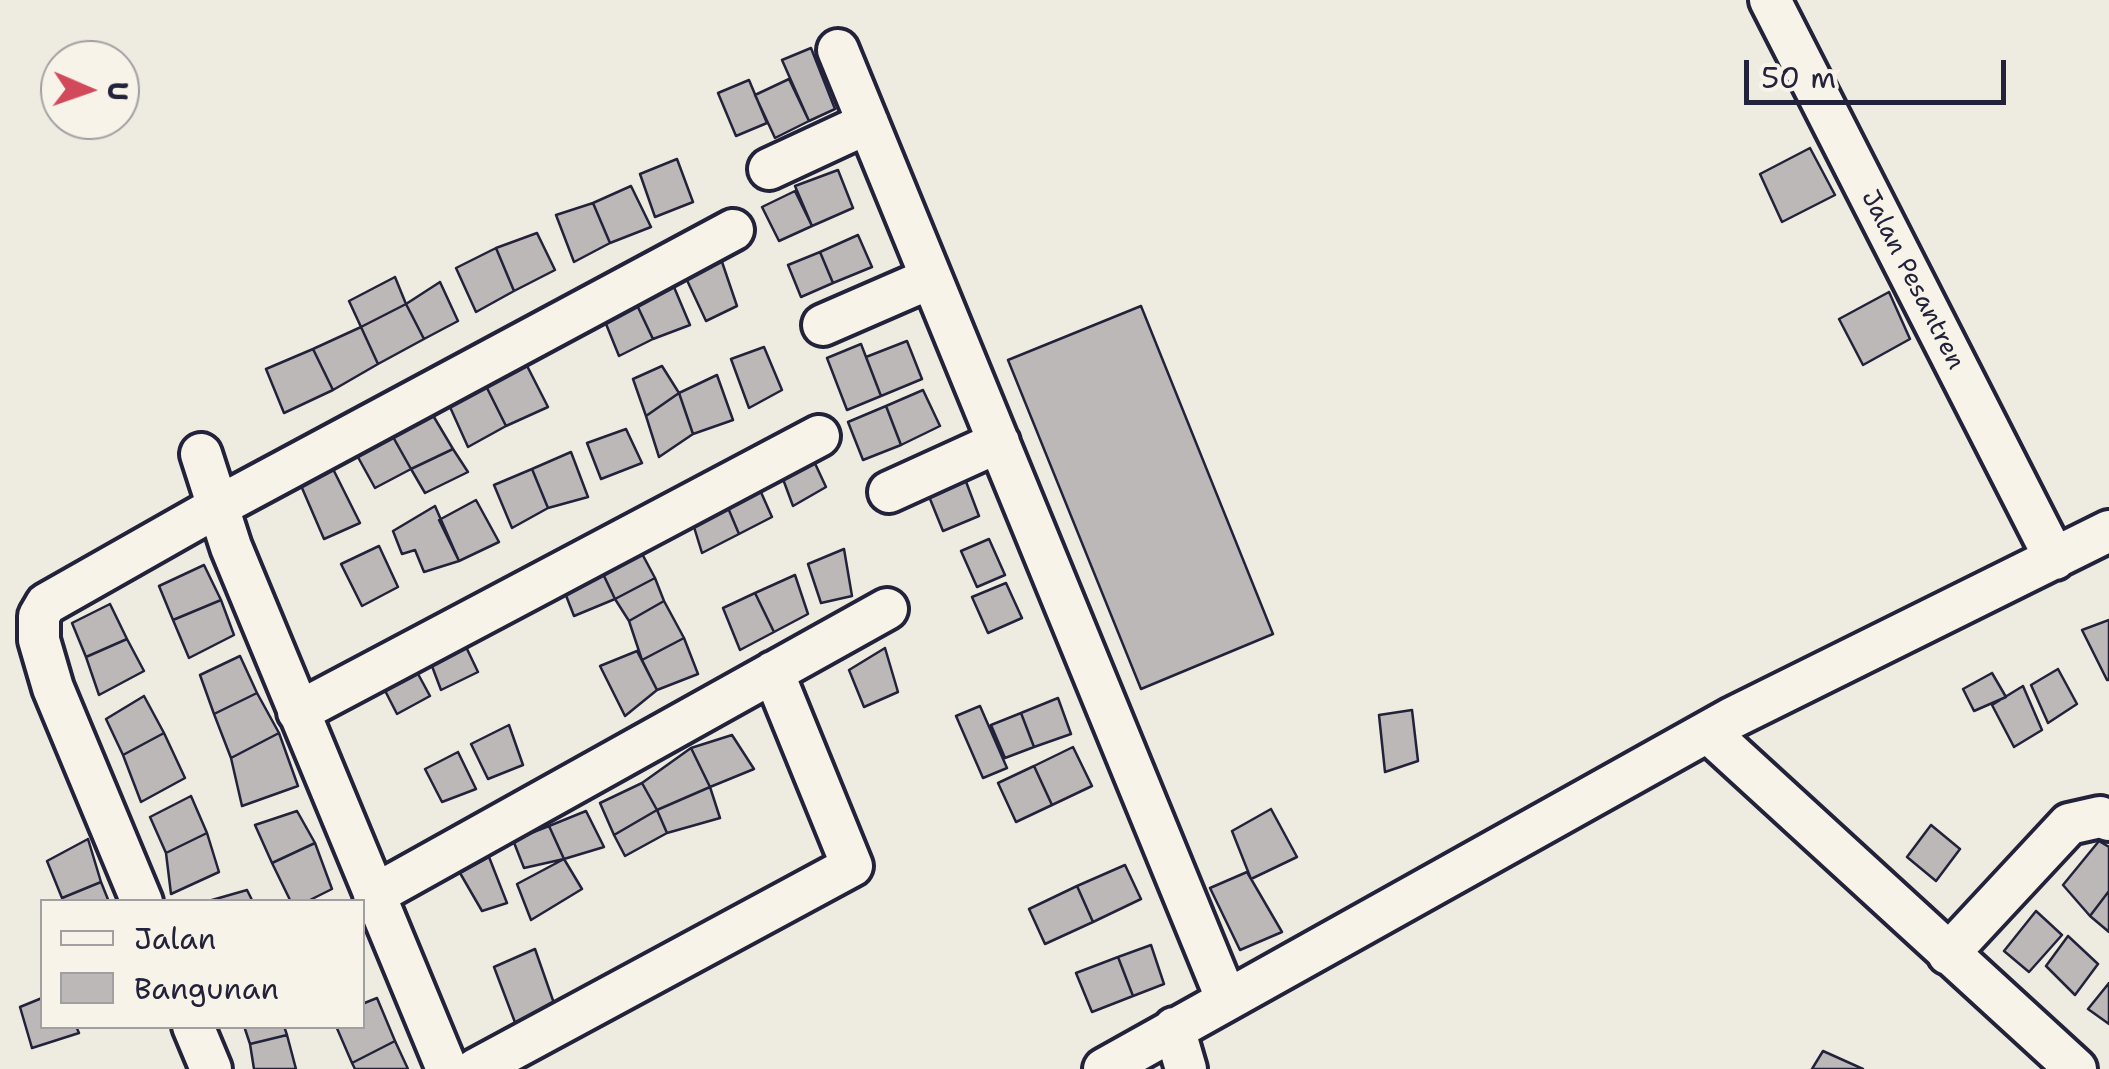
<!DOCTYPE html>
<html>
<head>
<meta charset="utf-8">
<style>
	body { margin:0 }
	#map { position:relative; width:2109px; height:1069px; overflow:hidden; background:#eeebe1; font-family:"Shantell Sans",sans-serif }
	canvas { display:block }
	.legend { position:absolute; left:40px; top:899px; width:325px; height:130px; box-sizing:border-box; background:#f7f3e8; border:2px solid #a29fa3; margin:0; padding:12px 18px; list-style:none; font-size:30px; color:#22223b }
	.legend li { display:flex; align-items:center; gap:20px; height:50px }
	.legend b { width:50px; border:2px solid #a29fa3 }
	.north { position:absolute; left:40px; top:40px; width:100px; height:100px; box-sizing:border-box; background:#f7f3e8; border:2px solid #a29fa3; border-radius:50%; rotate:92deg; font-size:28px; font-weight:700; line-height:40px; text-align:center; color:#22223b }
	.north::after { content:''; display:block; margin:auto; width:35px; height:45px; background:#d1495b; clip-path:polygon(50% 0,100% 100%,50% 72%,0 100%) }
	.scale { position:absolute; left:1744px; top:60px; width:262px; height:45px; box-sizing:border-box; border:5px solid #22223b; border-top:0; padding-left:12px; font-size:30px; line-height:35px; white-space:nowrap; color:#22223b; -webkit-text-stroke:8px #f7f3e8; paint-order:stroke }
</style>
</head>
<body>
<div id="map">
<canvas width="2109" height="1069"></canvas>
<ul class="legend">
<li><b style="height:12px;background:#f7f3e8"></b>Jalan</li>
<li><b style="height:28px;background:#bbb8b7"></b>Bangunan</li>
</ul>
<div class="north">U</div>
<div class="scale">50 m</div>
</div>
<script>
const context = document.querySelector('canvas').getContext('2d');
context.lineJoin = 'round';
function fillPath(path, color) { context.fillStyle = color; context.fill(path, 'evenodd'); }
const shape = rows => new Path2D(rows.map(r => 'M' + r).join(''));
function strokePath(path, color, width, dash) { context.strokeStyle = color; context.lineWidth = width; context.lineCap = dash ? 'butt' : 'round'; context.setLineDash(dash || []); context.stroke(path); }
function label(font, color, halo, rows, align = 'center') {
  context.font = font + ' "Shantell Sans",sans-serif'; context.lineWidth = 8; context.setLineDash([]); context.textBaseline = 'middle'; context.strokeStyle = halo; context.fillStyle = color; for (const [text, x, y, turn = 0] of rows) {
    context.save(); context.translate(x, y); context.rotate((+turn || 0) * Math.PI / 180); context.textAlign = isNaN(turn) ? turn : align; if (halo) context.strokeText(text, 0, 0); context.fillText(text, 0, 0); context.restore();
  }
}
const building = shape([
	[811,48,835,109,809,121,782,60,811,48],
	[789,79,809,121,775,138,755,95,789,79],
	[749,80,767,123,736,136,718,93,749,80],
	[1810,148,1835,195,1782,222,1760,174,1810,148],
	[677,159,693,202,655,217,640,174,677,159],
	[838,170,853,208,812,226,795,186,838,170],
	[631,186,651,227,610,243,593,203,631,186],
	[795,191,812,226,779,241,762,207,795,191],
	[593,203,610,243,574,262,556,215,593,203],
	[537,233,555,270,514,291,496,248,537,233],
	[858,235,872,267,833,283,820,252,858,235],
	[496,248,514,291,476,312,456,268,496,248],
	[820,252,833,283,801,297,788,265,820,252],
	[721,259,737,306,706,321,685,276,721,259],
	[395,277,406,304,361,327,349,301,395,277],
	[671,280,690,325,653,339,635,301,671,280],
	[440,282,458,321,424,339,406,304,440,282],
	[1889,292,1910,339,1863,365,1839,319,1889,292],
	[635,301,653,339,619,356,604,319,635,301],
	[406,304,424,339,378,364,361,327,406,304],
	[1141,306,1273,634,1141,689,1008,360,1141,306],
	[361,327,378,364,333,390,313,349,361,327],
	[907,341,922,379,881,396,866,357,907,341],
	[861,344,881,396,847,410,827,358,861,344],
	[764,347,782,390,749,408,731,359,764,347],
	[313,349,333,390,284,413,266,369,313,349],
	[522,356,548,407,506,426,481,376,522,356],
	[662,366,679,393,646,416,633,379,662,366],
	[717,375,733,420,693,434,679,393,717,375],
	[481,376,506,426,468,447,441,387,481,376],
	[923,390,940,426,901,445,886,406,923,390],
	[679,393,693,434,659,457,646,416,679,393],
	[422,397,453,449,411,469,383,419,422,397],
	[886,406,901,445,863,460,848,422,886,406],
	[388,428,411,469,375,488,354,450,388,428],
	[626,429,642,463,601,479,587,443,626,429],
	[453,449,468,472,425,493,411,469,453,449],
	[571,452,588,497,548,508,532,469,571,452],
	[812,457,826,487,793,506,780,471,812,457],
	[331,465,360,523,324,539,299,481,331,465],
	[532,469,548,508,512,528,494,485,532,469],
	[965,479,979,516,943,531,928,494,965,479],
	[756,481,772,517,739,534,723,496,756,481],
	[723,496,739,534,702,553,690,514,723,496],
	[476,500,499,542,459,561,439,520,476,500],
	[435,506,459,561,424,572,415,550,402,554,393,531,435,506],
	[632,535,655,578,615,599,594,555,632,535],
	[989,539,1005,575,977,587,961,551,989,539],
	[379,546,398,587,362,606,341,564,379,546],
	[844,549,852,596,821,603,808,564,844,549],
	[594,555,615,599,574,616,558,575,594,555],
	[204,565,221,600,173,620,159,586,204,565],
	[795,575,808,614,774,632,755,593,795,575],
	[655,578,664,601,629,621,615,599,655,578],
	[1006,583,1022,618,988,633,972,597,1006,583],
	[755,593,774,632,740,650,723,608,755,593],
	[221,600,234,635,189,658,173,620,221,600],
	[664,601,684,638,642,660,629,621,664,601],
	[110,604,127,639,86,657,72,623,110,604],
	[2109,620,2109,680,2107,680,2082,630,2109,620],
	[457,628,478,672,441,690,424,645,457,628],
	[684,638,698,674,657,690,642,660,684,638],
	[127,639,144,671,99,695,86,657,127,639],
	[885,648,898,692,864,707,849,670,885,648],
	[637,651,657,690,625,716,600,666,637,651],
	[240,656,257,693,214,714,200,675,240,656],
	[411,661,430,696,397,714,379,679,411,661],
	[2058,669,2077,704,2048,723,2031,685,2058,669],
	[1992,673,2006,697,1974,711,1963,689,1992,673],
	[2023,686,2042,730,2014,747,1992,705,2023,686],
	[257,693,279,733,231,758,214,714,257,693],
	[144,696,164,733,123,755,106,719,144,696],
	[1058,698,1071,734,1034,747,1021,713,1058,698],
	[980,706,1007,768,983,778,956,716,980,706],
	[1412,710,1418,761,1385,772,1379,715,1412,710],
	[1021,713,1034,747,1005,758,991,725,1021,713],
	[509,725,523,765,488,779,471,744,509,725],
	[164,733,185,778,141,802,123,755,164,733],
	[279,733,298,786,242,806,231,758,279,733],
	[732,735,754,769,710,787,691,748,732,735],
	[1073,747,1092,786,1052,805,1034,766,1073,747],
	[691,748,710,787,657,810,642,783,691,748],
	[458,752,476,789,442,802,425,769,458,752],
	[1034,766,1052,805,1016,822,998,783,1034,766],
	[642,783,657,810,614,835,600,803,642,783],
	[710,787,720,818,667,833,657,810,710,787],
	[191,796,207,833,166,853,150,817,191,796],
	[1271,809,1297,857,1251,879,1232,831,1271,809],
	[657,810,667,833,625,856,614,835,657,810],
	[297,811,315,843,272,863,255,825,297,811],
	[586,811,604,847,564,859,549,826,586,811],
	[1931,825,1960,849,1936,881,1907,857,1931,825],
	[549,826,564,859,524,868,513,840,549,826],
	[207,833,219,872,171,894,166,853,207,833],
	[88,839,101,882,62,898,47,861,88,839],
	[2099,841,2109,847,2109,891,2090,916,2063,885,2099,841],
	[315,843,332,889,306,902,291,902,272,863,315,843],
	[489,857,507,903,482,911,460,873,489,857],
	[564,859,582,889,531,920,517,884,564,859],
	[1125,865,1141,899,1093,922,1077,886,1125,865],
	[1247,872,1282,932,1240,950,1210,888,1247,872],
	[101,882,109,902,63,902,62,898,101,882],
	[1077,886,1093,922,1045,944,1029,909,1077,886],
	[247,890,253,902,205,902,247,890],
	[2109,891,2109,932,2090,916,2109,891],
	[2036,911,2062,935,2029,972,2004,951,2036,911],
	[2068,936,2098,964,2075,995,2046,966,2068,936],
	[1151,945,1164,984,1133,996,1118,957,1151,945],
	[535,949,556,1009,516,1025,494,967,535,949],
	[1118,957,1133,996,1092,1012,1076,973,1118,957],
	[2109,983,2109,1024,2088,1009,2109,983],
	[42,998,42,1026,76,1026,79,1033,32,1048,20,1007,42,998],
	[377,998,395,1041,352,1063,336,1026,362,1026,362,1004,377,998],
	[244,1026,284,1026,287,1035,250,1044,244,1026],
	[287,1035,296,1069,254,1069,250,1044,287,1035],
	[395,1041,408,1069,355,1069,352,1063,395,1041],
	[1823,1051,1863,1069,1812,1069,1823,1051]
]);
fillPath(building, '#bbb8b7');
strokePath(building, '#22223b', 2.5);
const street = shape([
	[1770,0,2055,559],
	[838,50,1226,998],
	[769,169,868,123],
	[823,325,931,278],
	[201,454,231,547,447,1069],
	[889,492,999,442],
	[298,712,819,436],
	[1708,732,2076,1069],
	[374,895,887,609],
	[142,902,53,688,39,640,39,616,46,604,217,507,733,230],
	[1948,954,2069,824,2100,817,2109,820],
	[193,1026,211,1069],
	[1174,1028,1186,1069],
	[476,1069,852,866,773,672],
	[1104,1069,1732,718,2109,531]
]);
strokePath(street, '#22223b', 48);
strokePath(street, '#f7f3e8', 40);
label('25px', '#22223b', '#f7f3e8', [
	["Jalan Pesantren",1912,280,63]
]);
</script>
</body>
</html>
